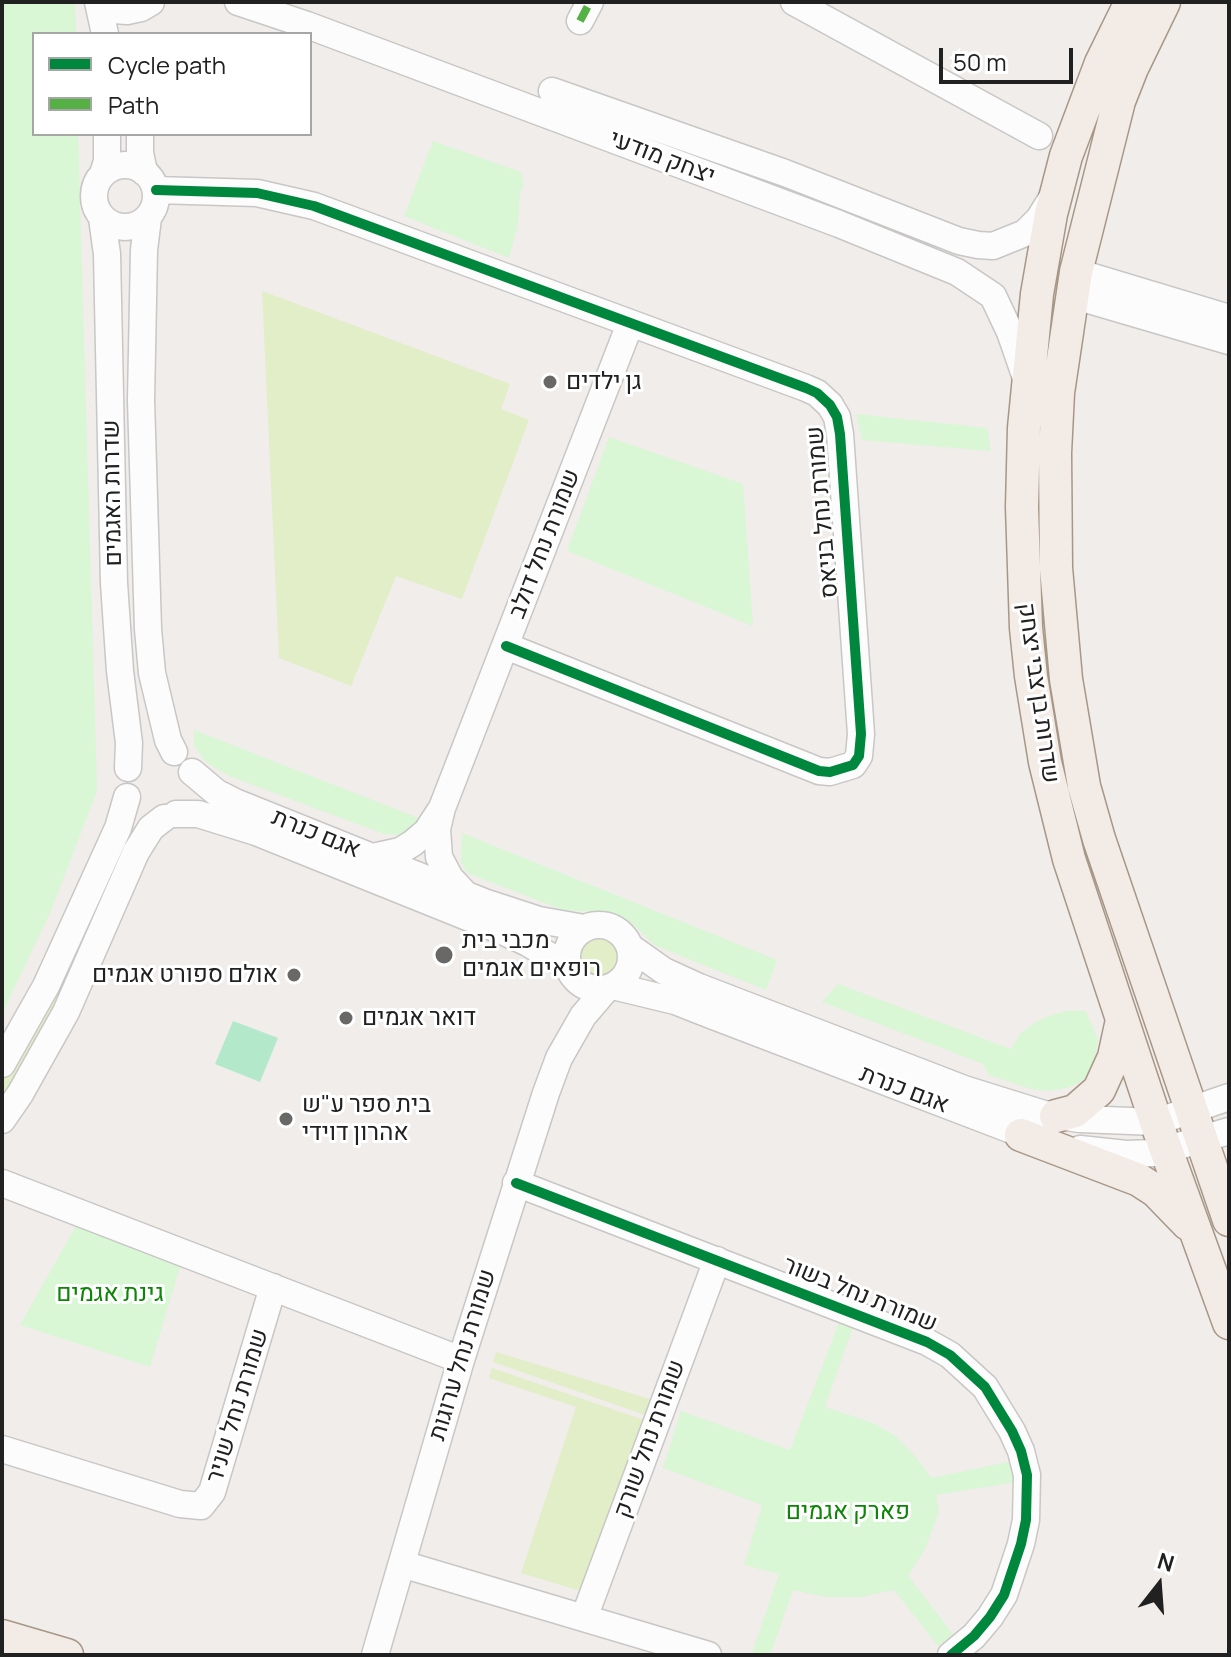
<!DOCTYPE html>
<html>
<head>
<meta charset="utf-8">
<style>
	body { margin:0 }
	#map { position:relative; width:1231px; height:1657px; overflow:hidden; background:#f0edea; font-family:Manrope,sans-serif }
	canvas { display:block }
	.frame { position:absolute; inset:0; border:4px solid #212121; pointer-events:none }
	.legend { position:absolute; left:32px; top:32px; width:280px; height:104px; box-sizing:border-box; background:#fff; border:2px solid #a6a6a6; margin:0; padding:10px 14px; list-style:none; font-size:24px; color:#212121 }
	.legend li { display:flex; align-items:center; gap:16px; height:40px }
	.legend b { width:40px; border:2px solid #a6a6a6 }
	.north { position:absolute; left:1119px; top:1545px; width:80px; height:80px; -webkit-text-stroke:6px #fff; paint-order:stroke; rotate:17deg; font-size:22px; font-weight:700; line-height:32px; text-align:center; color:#212121 }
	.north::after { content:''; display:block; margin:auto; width:28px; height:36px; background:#212121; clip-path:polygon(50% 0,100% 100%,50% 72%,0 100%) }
	.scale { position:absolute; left:939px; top:48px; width:134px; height:36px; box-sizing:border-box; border:4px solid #212121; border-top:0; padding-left:10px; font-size:24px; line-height:28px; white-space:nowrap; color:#212121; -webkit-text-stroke:6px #fff; paint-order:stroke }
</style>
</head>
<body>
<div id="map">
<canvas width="1231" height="1657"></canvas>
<div class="frame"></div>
<ul class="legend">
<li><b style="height:10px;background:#00873e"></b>Cycle path</li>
<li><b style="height:10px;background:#55b145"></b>Path</li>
</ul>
<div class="north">N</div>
<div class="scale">50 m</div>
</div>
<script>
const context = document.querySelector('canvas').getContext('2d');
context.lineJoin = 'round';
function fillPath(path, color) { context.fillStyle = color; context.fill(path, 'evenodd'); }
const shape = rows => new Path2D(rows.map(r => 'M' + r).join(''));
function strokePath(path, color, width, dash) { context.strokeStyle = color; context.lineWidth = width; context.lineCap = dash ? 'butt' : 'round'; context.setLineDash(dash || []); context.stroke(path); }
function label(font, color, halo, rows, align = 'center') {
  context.font = font + ' Manrope,Heebo,sans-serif'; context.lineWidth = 6; context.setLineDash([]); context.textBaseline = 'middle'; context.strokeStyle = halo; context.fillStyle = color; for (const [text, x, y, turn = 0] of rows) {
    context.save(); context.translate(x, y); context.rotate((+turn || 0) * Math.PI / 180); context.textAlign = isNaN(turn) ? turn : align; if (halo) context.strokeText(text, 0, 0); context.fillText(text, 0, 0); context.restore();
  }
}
fillPath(shape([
	[262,291,510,384,501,409,529,420,462,599,396,576,351,686,279,658],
	[129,824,141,829,67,991,2,1106,2,1080,12,1065],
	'573 958a25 25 0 1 1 50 0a25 25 0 1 1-50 0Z',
	[496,1352,653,1400,651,1417,493,1362],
	[492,1368,650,1422,596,1580,577,1590,521,1573,576,1407,489,1378]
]), '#e2eec7');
fillPath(shape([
	[2,2,75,2,76,34,34,34,34,134,78,134,97,791,50,913,2,1014],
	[433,141,521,172,524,183,520,193,518,224,509,258,404,216],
	[856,414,987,428,991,451,862,440],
	[609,437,743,484,753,626,567,551],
	[194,730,421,819,406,835,384,834,229,776,207,763,194,746],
	[462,833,777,960,766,990,654,945,632,923,619,917,599,912,563,910,467,873,461,862],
	[838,984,1011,1049,1020,1034,1034,1023,1051,1015,1067,1011,1086,1011,1098,1040,1092,1070,1085,1079,1070,1087,1050,1091,1031,1089,989,1075,983,1064,822,1002],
	[77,1224,183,1257,150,1367,20,1325],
	[840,1320,853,1327,825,1407,873,1423,894,1435,915,1456,931,1478,1013,1461,1016,1482,936,1495,939,1512,925,1549,908,1576,953,1634,938,1646,894,1590,861,1597,825,1597,793,1590,770,1655,758,1655,752,1653,779,1574,744,1565,762,1505,663,1468,681,1411,790,1450]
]), '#d9f6d5');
fillPath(shape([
	[233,1021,278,1038,260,1082,215,1064]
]), '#b3e9ca');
const minor = shape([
	[98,2,105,34],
	[100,2,114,10,127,11,141,8,151,2],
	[238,2,307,25,839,224,957,272,993,296,1010,332,1026,378],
	[794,2,1039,136],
	[580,21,590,2],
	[552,91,785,173,959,241,978,245,993,246,1025,233,1039,219,1052,198],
	[140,134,140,153,144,172],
	'94 196a31 31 0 1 1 62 0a31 31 0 1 1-62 0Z',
	[103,174,107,161,107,134],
	[156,190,257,193,314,206,806,388,817,393,830,405,837,417,840,434,861,734,859,756,853,765,830,772,819,771,506,646],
	[102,218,107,254,114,583,120,671,129,743,128,768],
	[148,218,144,250,141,400,148,629,152,673,168,740,174,752],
	[1076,272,1229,318],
	[1072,295,1229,341],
	[192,772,217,793,235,802,484,902,539,920,584,928],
	[176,814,198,814,256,832,502,931,528,943,568,967],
	[373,857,400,851,413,843,427,831,440,811],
	[465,894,450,878,439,857,437,829,442,808,630,324],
	'567 957a32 32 0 1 1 64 0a32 32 0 1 1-64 0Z',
	[630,947,664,971,699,987,964,1089,1044,1114,1080,1119,1156,1122,1229,1097],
	[613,986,675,1001,708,1014,1038,1140],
	[2,1064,46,986,118,828,127,797],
	[2,1120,20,1094,66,1012,136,852,151,828,164,818],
	[1080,1149,1126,1154,1155,1153,1229,1131],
	[2,1183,461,1360],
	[516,1183,927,1342,950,1355,985,1387,1012,1431,1021,1451,1027,1475,1026,1520,1021,1544,1004,1595,990,1617,974,1636,951,1655],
	[2,1449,180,1504,201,1506,212,1492,273,1287],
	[402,1564,708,1655],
	[584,1618,717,1260],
	[375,1655,461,1360,546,1093,559,1058,583,1016,607,988]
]);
const major = shape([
	[1131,2,1101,63,1066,156,1051,214,1037,294,1024,428,1022,507,1026,628,1031,676,1045,762,1069,859,1156,1122,1229,1323],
	[1164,2,1132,68,1119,101,1076,272,1058,393,1055,453,1056,568,1066,679,1084,786,1099,839,1229,1220],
	[1056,1116,1075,1111,1099,1090,1114,1057,1122,1020],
	[1021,1135,1139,1180,1156,1191,1188,1224],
	[2,1636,67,1655]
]);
strokePath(minor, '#c8c7c6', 29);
strokePath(major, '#a79786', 35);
strokePath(minor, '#fdfcfc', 26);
strokePath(major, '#f3ebe6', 32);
strokePath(shape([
	[580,21,590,2]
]), '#55b145', 8, [16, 8]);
strokePath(shape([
	[156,190,257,193,314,206,806,388,817,393,830,405,837,417,840,434,861,734,859,756,853,765,830,772,819,771,506,646],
	[516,1183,927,1342,950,1355,985,1387,1012,1431,1021,1451,1027,1475,1026,1520,1021,1544,1004,1595,990,1617,974,1636,951,1655]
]), '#00873e', 10);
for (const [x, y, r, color] of [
	[550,382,8,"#696867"],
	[444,955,10,"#696867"],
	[294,975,8,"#696867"],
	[346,1018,8,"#696867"],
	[286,1119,8,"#696867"]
]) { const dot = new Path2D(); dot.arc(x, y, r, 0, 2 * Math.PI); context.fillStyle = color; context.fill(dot); strokePath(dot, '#fff', 3); }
label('24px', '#212121', '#fff', [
	["יצחק מודעי",662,158,21],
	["שדרות האגמים",113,493,-91],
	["שמורת נחל בניאס",823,512,-95],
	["שמורת נחל דולב",545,544,-69],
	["שדרות בן צבי יצחק",1038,693,82],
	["אגם כנרת",316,834,22],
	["אגם כנרת",904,1090,21],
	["שמורת נחל בשור",860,1295,22],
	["שמורת נחל ערוגות",463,1355,-73],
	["שמורת נחל שניר",238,1406,-73],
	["שמורת נחל שורק",650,1439,-70]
]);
label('24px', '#212121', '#fff', [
	["גן ילדים",566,382],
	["מכבי בית",462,941],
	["רופאים אגמים",462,969],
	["אולם ספורט אגמים",278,975,"right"],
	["דואר אגמים",362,1018],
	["בית ספר ע\"ש",302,1105],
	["אהרון דוידי",302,1133]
], 'left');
label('24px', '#0d8505', '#fff', [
	["גינת אגמים",110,1294],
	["פארק אגמים",848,1512]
]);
</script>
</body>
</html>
